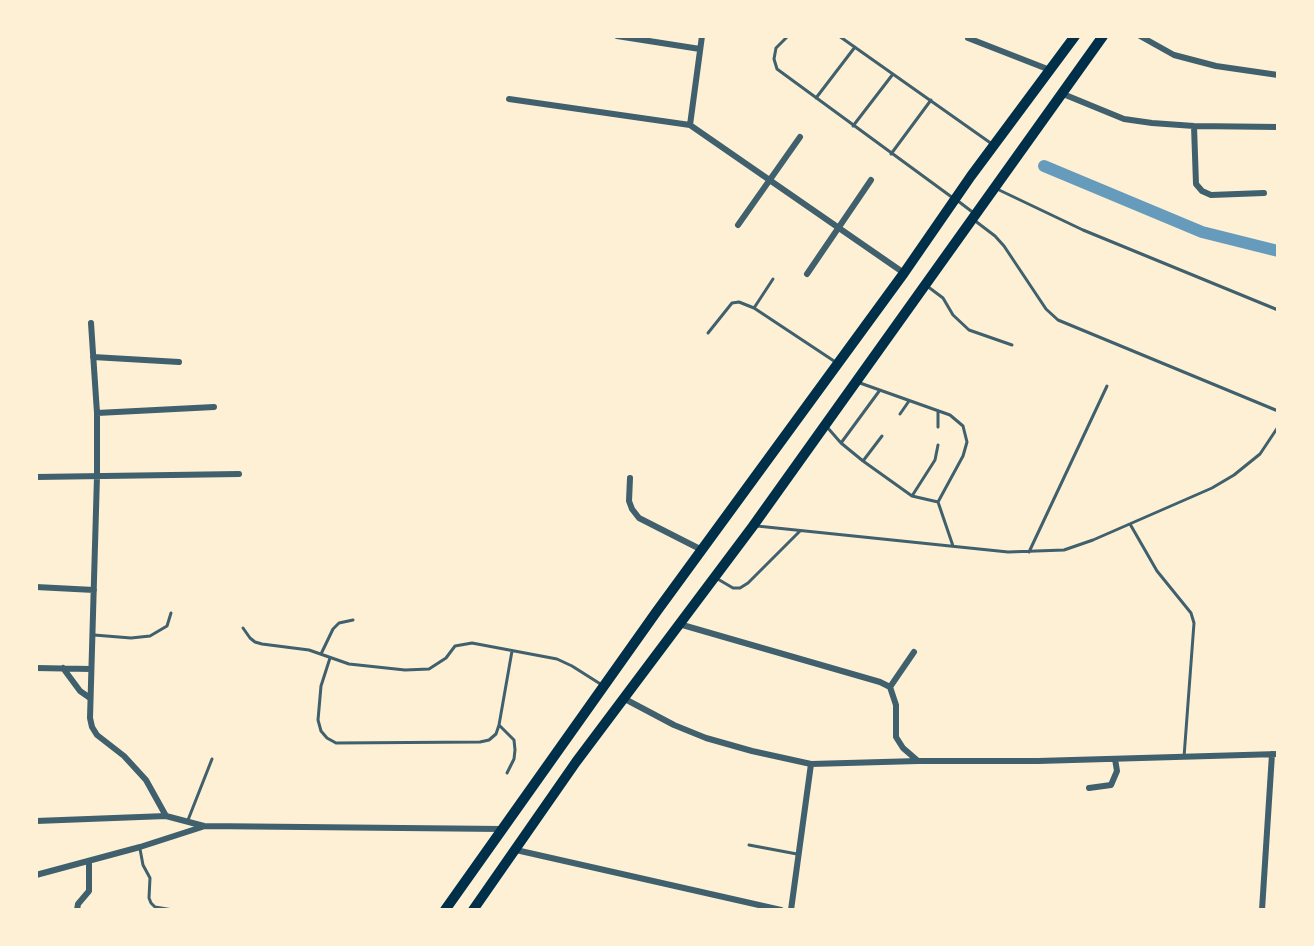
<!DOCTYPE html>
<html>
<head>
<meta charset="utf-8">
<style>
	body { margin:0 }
	#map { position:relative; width:1314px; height:946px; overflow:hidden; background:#fdf0d5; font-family:Cabin,sans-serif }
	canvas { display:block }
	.frame { position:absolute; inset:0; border:38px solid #fdf0d5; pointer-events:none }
</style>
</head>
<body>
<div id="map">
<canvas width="1314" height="946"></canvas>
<div class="frame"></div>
</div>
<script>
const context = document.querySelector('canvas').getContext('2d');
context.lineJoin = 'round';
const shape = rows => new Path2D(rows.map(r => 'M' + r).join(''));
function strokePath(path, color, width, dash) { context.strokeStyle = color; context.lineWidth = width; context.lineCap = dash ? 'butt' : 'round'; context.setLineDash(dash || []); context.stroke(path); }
strokePath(shape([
	[1044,166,1202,232,1278,251]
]), '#669bbc', 12);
strokePath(shape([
	[788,36,776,48,774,59,777,69,953,198],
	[839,36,992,144],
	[816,98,855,47],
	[853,126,893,74],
	[891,154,931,100],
	[997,189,1083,230,1278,310],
	[958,201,975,214],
	[974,220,995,236,1004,246,1046,309,1058,320,1278,411],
	[927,286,943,298,953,315,969,330,1012,345],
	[754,308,773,279],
	[708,333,732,303,739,302,754,308,837,363],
	[938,411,938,427],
	[900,414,909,401],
	[827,427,841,443,863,461,912,496,938,502,963,456,967,442,963,426,950,415,860,383],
	[841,443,880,390],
	[863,461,882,436],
	[912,496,935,460,938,445],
	[938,502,953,546],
	[1130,524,1157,571,1191,613,1194,623,1184,757],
	[757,526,1008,552,1064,550,1093,540,1212,488,1234,475,1260,454,1278,427],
	[1029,552,1107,386],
	[716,578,733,588,740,588,748,583,800,531],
	[243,628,250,638,255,642,262,644,309,650,349,664,405,670,429,669,446,658,455,646,472,643,557,659,572,666,602,685],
	[94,635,131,638,150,636,167,626,171,613],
	[321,654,333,629,339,623,353,620],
	[330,658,321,686,318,720,321,731,327,738,336,743,480,742,489,740,496,734,499,725,512,651],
	[499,725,514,740,515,750,514,759,507,773],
	[188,820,212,759],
	[749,845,797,854],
	[140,849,143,865,150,878,149,898,151,903,155,907,173,910]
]), '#3f606c', 3);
strokePath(shape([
	[617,36,700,49],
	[702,36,690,125,904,273],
	[1140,36,1174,55,1216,66,1278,75],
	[968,38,1050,70],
	[1063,94,1124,119,1152,123,1194,126,1278,127],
	[509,99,690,125],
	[1194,126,1196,184,1202,191,1211,195,1264,193],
	[738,225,800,137],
	[807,274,871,180],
	[91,323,97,413,97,476,90,718,92,727,97,735,124,756,146,780,166,816],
	[93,357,179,362],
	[97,413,214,407],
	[36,477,239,474],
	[630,478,629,501,632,509,639,518,702,550],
	[36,587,94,590],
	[679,624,880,682,890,687,896,705,896,737,903,748,918,761,1038,761,1278,754],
	[36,668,91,669],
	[63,668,80,691,90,698],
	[890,687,914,652],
	[623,698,674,725,706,738,752,751,811,764],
	[1089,788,1111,785,1117,771,1115,759],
	[36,821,166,816,204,826,502,829],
	[516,850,781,910],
	[36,875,140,847,202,827],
	[77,910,78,904,89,891,89,861],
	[791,910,811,764,918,761],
	[1262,910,1272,754]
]), '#3f606c', 6);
strokePath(shape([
	[445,910,657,611,904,273,971,176,1075,36],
	[473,910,576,762,753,526,1103,36]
]), '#003049', 10);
</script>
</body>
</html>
